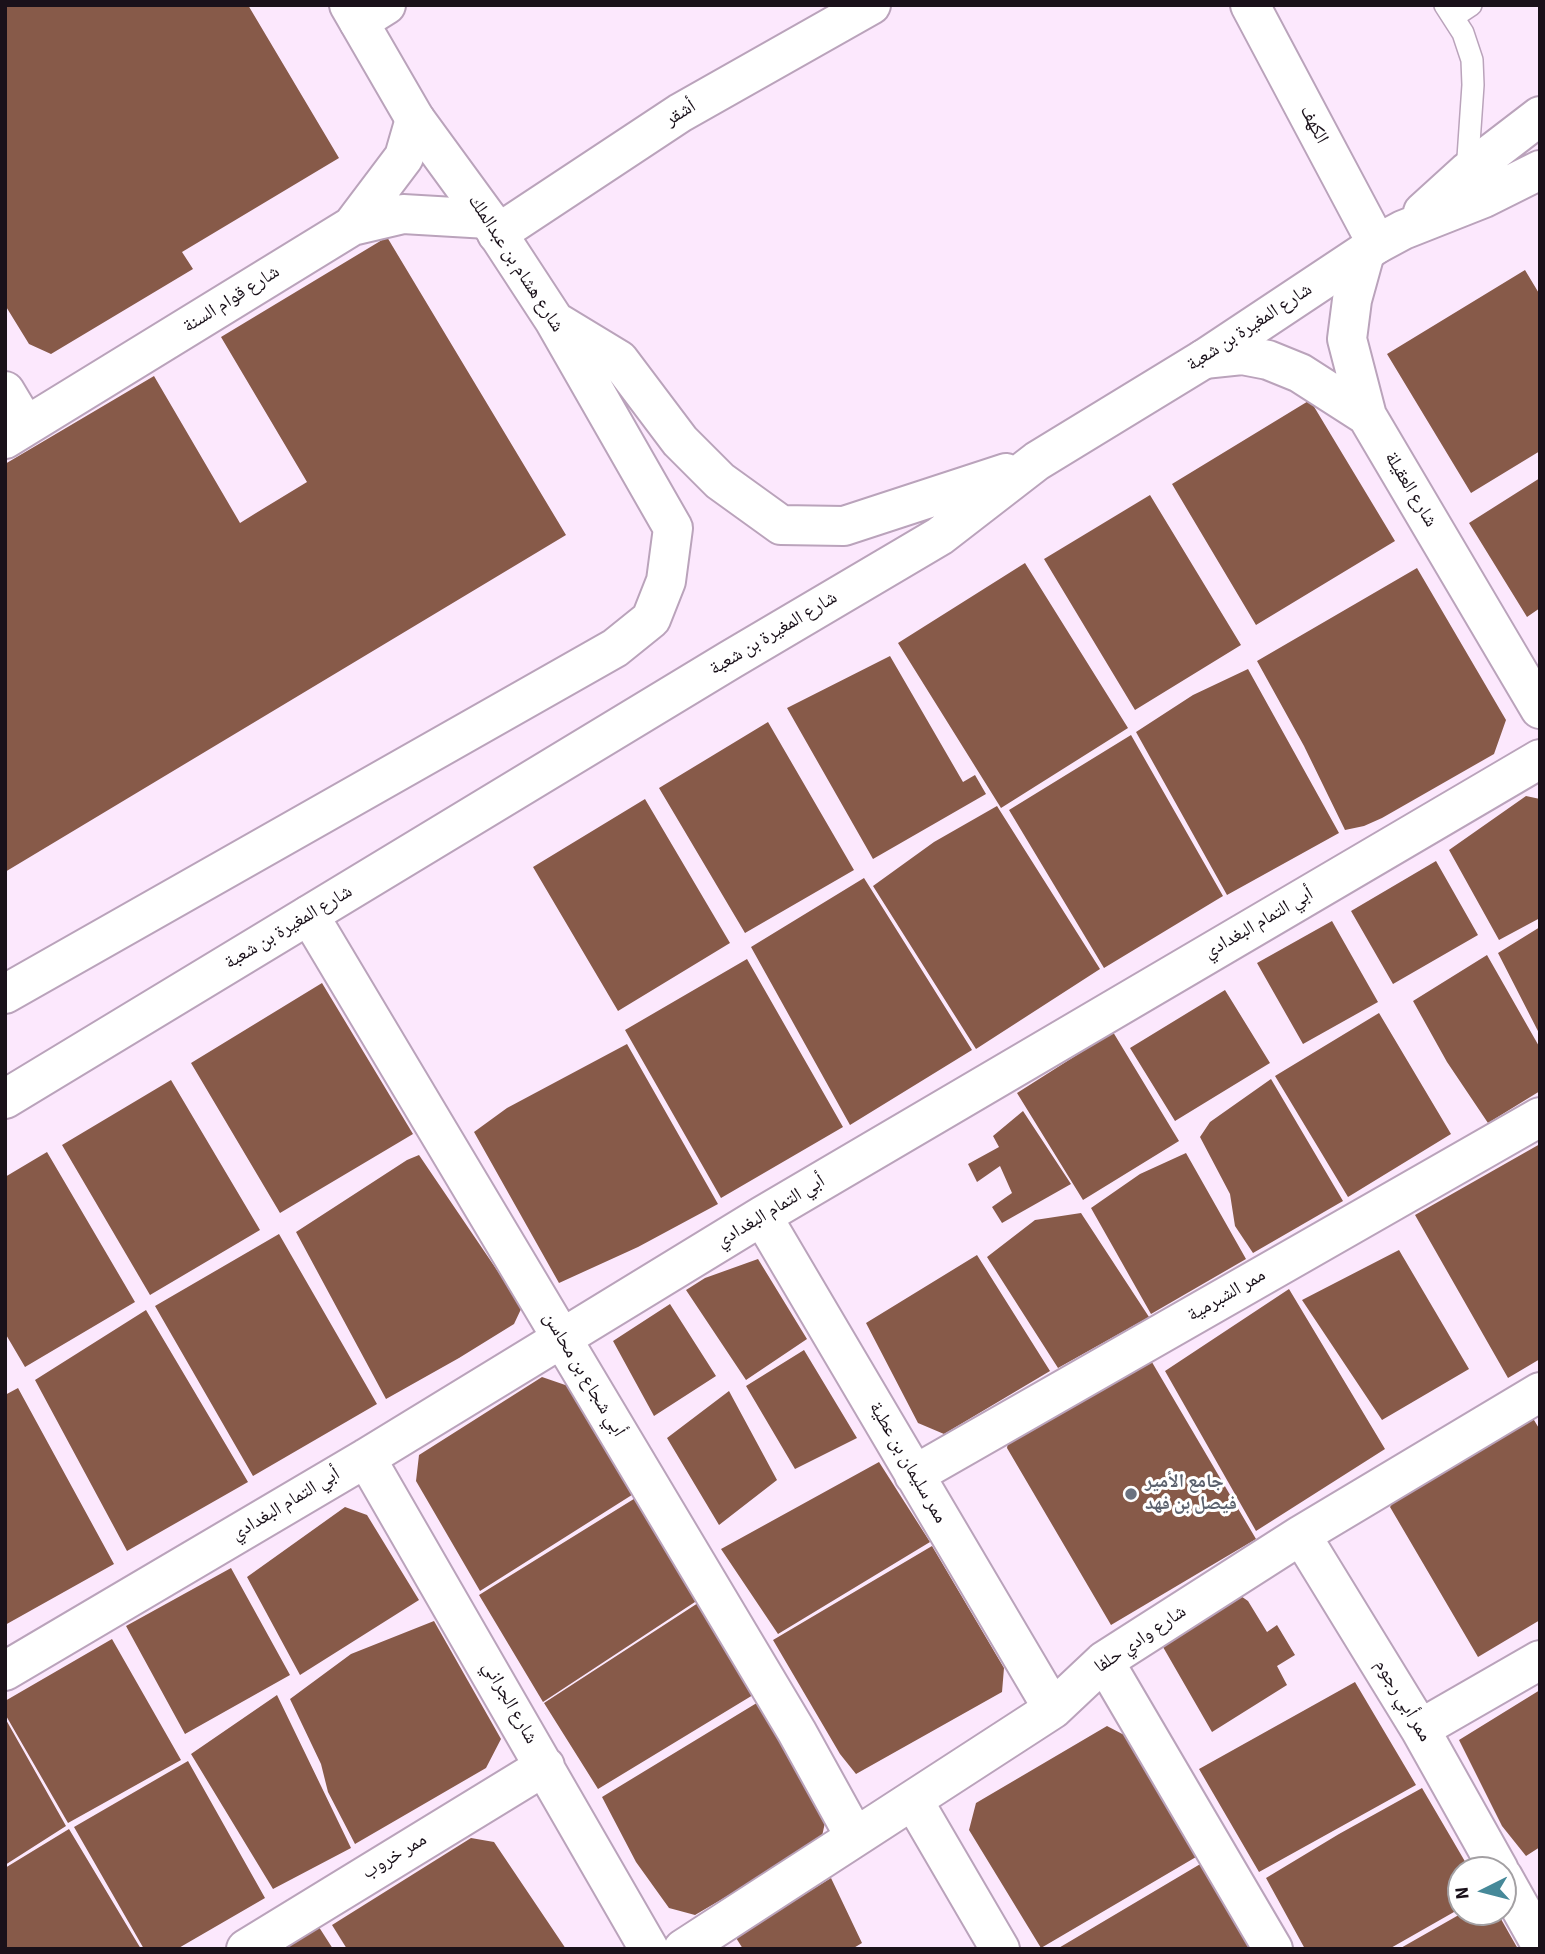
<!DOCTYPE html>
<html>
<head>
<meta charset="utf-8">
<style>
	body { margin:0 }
	#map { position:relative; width:1545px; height:1954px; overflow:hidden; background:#fce8fd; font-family:"Source Sans 3",sans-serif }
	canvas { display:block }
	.frame { position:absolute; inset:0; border:7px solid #1a111a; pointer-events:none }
	.north { position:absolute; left:1447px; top:1856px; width:70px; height:70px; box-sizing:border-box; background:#fff; border:2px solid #a3a0a3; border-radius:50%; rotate:264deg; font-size:19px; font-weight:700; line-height:28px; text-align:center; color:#1a111a }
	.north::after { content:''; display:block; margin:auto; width:24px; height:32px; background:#468999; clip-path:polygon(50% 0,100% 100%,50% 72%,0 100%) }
</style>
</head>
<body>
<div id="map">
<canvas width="1545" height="1954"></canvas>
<div class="frame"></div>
<div class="north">N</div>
</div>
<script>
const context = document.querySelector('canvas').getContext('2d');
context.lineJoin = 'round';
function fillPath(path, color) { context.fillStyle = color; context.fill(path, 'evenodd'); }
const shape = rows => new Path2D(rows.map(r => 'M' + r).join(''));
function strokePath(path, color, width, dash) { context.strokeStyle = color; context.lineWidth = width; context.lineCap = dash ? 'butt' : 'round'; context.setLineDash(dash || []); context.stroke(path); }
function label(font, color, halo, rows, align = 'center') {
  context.font = font + ' "Source Sans 3","Noto Naskh Arabic",sans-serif'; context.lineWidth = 6; context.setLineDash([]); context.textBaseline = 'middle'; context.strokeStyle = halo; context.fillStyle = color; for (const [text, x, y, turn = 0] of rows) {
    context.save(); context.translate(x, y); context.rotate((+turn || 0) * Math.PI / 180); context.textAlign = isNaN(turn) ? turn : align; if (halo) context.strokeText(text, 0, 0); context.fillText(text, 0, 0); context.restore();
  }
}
fillPath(shape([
	[5,5,248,5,339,158,182,252,193,269,51,354,29,344,5,305],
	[387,237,566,535,5,872,5,464,154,376,240,523,256,513,307,482,221,337],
	[1525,270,1540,295,1540,451,1471,493,1387,354],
	[1310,400,1395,541,1256,625,1172,484],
	[1540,478,1540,608,1527,617,1469,523],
	[1150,495,1241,645,1135,710,1044,559],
	[1025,563,1128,728,1001,808,898,643],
	[1417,568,1506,720,1494,754,1382,818,1364,826,1345,830,1304,746,1257,661],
	[890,656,963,782,975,775,986,794,873,859,787,708],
	[1248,669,1339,833,1227,895,1136,732,1193,695],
	[768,722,854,870,745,933,659,788],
	[1131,735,1223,896,1104,968,1009,810],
	[1526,796,1540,799,1540,918,1499,940,1449,850],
	[645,799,730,943,618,1011,533,867],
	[997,806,1100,969,976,1049,873,886,934,842],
	[1436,861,1478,935,1393,984,1351,911],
	[864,878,972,1050,850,1125,751,947],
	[1332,921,1378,1002,1303,1044,1257,963],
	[1540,927,1540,1035,1498,953],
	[1487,955,1540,1048,1540,1091,1488,1123,1447,1062,1413,1001],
	[747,959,843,1127,721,1198,625,1030],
	[322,983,413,1134,280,1213,191,1063],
	[1225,990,1270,1063,1175,1121,1130,1048],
	[1379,1013,1451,1134,1348,1197,1275,1076],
	[1113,1032,1179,1141,1083,1200,1017,1093],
	[627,1044,718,1204,638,1247,559,1283,474,1132,507,1108],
	[1271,1079,1343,1201,1253,1253,1235,1226,1230,1194,1200,1137,1210,1122],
	[171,1080,260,1230,150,1295,62,1145],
	[1023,1111,1071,1184,1002,1223,992,1207,1012,1193,1000,1166,977,1182,968,1164,999,1147,993,1136],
	[1540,1144,1540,1359,1508,1378,1415,1215],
	[47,1152,135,1302,25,1367,5,1333,5,1177],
	[1186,1153,1246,1259,1151,1314,1091,1208,1140,1174],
	[419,1155,522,1307,514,1324,459,1358,386,1399,296,1232,407,1160],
	[1081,1213,1149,1317,1058,1368,987,1257,1035,1220],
	[279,1234,377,1404,253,1476,155,1306],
	[1399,1250,1469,1369,1382,1420,1302,1300],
	[977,1255,1050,1371,944,1434,918,1423,866,1323],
	[758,1259,807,1339,746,1380,686,1290,705,1278],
	[1289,1289,1385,1449,1256,1531,1165,1371],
	[670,1304,716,1376,654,1416,613,1341],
	[146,1310,248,1482,127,1551,35,1380],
	[804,1350,857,1438,795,1469,746,1386],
	[1146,1352,1256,1539,1111,1625,1007,1448,1010,1432],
	[542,1377,574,1388,635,1493,480,1591,416,1481,419,1455],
	[18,1388,114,1564,5,1625,5,1395],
	[729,1391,777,1480,719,1525,667,1438],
	[1531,1415,1540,1430,1540,1620,1478,1657,1390,1507,1402,1490],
	[879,1462,930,1542,778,1634,721,1549],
	[637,1497,698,1600,543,1702,479,1595],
	[345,1507,367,1515,419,1600,300,1675,247,1577],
	[932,1546,1004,1668,1002,1692,856,1774,840,1754,773,1640],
	[231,1568,290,1675,185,1734,126,1626],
	[1235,1592,1248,1601,1267,1632,1277,1625,1295,1655,1277,1666,1287,1685,1212,1732,1163,1647,1175,1632],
	[698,1603,753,1695,598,1789,544,1703],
	[434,1621,501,1739,486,1768,355,1844,328,1792,321,1764,290,1699,351,1654],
	[112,1639,181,1760,68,1823,5,1714,5,1701],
	[1355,1682,1416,1785,1259,1872,1199,1769],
	[1540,1690,1540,1847,1526,1856,1502,1826,1459,1740],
	[277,1695,351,1848,273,1889,191,1754],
	[760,1701,827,1813,821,1841,695,1915,669,1908,636,1862,602,1797],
	[5,1718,66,1826,5,1865],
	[1107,1726,1128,1737,1196,1857,1041,1948,969,1830,976,1803],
	[188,1761,265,1898,177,1949,144,1949,74,1827],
	[1422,1788,1470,1870,1461,1870,1461,1908,1389,1949,1305,1949,1266,1878,1339,1834],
	[69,1829,141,1949,5,1949,5,1868],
	[471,1838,494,1842,566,1949,347,1949,332,1925],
	[1202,1863,1254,1949,1057,1949],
	[831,1878,862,1943,852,1949,743,1949,733,1933,778,1894,789,1904],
	[1464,1912,1497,1912,1518,1949,1399,1949],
	[317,1924,333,1949,278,1949]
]), '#875a49');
const lane = shape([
	[1445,5,1463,33,1472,60,1473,85,1467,172],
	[1453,17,1471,5]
]);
const street = shape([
	[1250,5,1377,244],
	[359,22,386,5],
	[352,226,403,214,488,219],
	[497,234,680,113,871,5],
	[1365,253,1352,300,1347,339,1367,416,1540,709],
	[1204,359,1242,355,1268,360,1300,373,1367,416],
	[5,391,26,426],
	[5,439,352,226,404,157,415,119],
	[309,915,797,1732,855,1837],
	[762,1216,1053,1709],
	[366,1458,649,1949],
	[914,1475,1540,1117],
	[1301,1535,1420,1729,1499,1870],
	[1104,1661,1273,1949],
	[5,1671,366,1458,762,1216,1540,759],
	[1420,1729,1540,1660],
	[913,1800,1000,1949],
	[1503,1877,1540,1943],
	[246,1949,545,1766],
	[683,1949,1053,1709,1104,1661,1301,1535,1540,1392]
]);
const secondary = shape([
	[1423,212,1467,172,1540,116],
	[558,323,619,360,680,441,720,481,781,525,844,526,1006,473],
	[5,994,615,648,651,619,666,581,673,528,554,320,488,219,415,119,349,5],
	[5,1099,730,660,940,536,1037,461,1204,359,1377,244,1403,230,1484,198,1540,170]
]);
strokePath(lane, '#baa3bb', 24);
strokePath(street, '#baa3bb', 42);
strokePath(secondary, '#baa3bb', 42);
strokePath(lane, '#fff', 21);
strokePath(street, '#fff', 38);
strokePath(secondary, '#fff', 38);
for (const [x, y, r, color] of [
	[1131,1494,7,"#6b7280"]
]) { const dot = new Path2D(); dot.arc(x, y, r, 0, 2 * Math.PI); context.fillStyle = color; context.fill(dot); strokePath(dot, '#fff', 2.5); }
label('19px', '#1a111a', '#fff', [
	["أشقر",681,114,-32],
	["الكهف",1313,125,62],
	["شارع هشام بن عبدالملك",515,264,57],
	["شارع قوام السنة",232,300,-32],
	["شارع المغيرة بن شعبة",1250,328,-33],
	["شارع العقيلة",1410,490,59],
	["شارع المغيرة بن شعبة",774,634,-31],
	["أبي التمام البغدادي",1259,924,-30],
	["شارع المغيرة بن شعبة",289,928,-31],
	["أبي التمام البغدادي",771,1212,-31],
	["ممر الشبرمية",1227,1296,-30],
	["أبي شجاع بن محاسن",583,1375,59],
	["ممر سليمان بن عطية",907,1463,60],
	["أبي التمام البغدادي",286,1505,-31],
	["شارع وادي حلفا",1141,1640,-34],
	["ممر أبي رجوم",1402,1701,59],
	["شارع الجراني",509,1703,60],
	["ممر خروب",395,1857,-31]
]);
label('bold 19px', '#5b616d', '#fff', [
	["جامع الأمير",1145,1483],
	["فيصل بن فهد",1145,1505]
], 'left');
</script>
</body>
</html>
